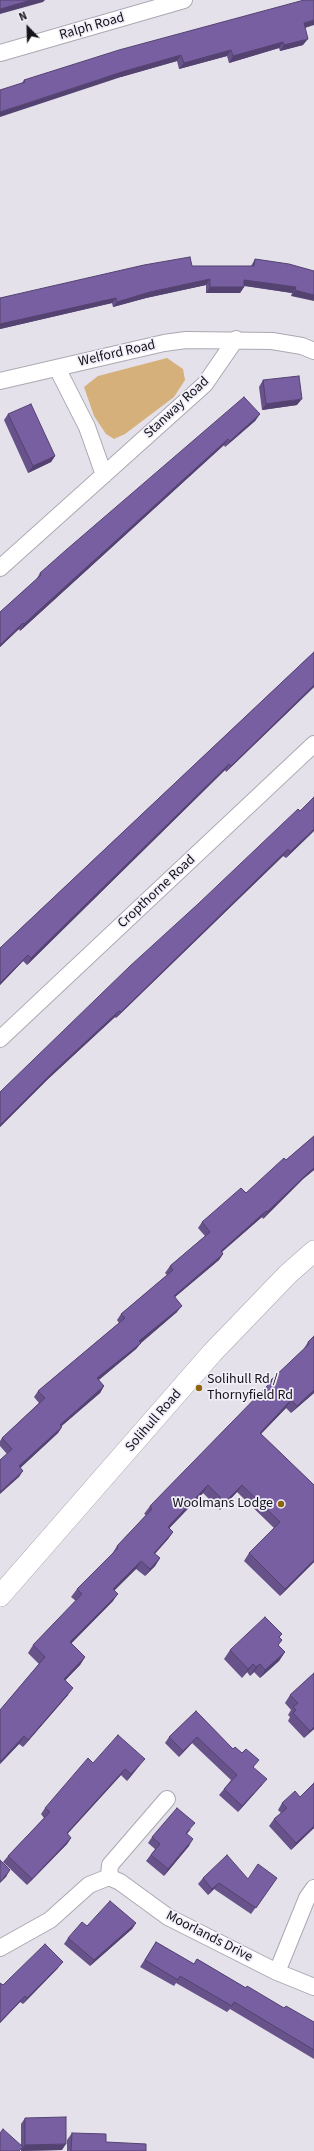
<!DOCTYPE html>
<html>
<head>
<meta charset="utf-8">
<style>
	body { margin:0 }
	#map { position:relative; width:314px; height:2151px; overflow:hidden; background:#e4e1eb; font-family:"Source Sans 3",sans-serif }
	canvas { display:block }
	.north { position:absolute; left:8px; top:8px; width:40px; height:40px; -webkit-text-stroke:3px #f1eef9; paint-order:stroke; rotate:337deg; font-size:11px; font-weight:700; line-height:16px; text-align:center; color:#141317 }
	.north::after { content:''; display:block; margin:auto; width:14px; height:18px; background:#141317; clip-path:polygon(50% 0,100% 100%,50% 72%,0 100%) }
</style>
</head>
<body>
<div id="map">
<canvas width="314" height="2151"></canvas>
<div class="north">N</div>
</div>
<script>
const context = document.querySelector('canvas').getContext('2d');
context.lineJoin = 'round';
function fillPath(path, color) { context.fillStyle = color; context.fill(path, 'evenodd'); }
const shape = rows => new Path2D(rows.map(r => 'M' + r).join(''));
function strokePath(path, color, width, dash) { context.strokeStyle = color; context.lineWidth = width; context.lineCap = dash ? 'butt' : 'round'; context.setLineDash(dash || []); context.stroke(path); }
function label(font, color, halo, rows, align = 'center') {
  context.font = font + ' "Source Sans 3",sans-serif'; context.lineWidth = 3.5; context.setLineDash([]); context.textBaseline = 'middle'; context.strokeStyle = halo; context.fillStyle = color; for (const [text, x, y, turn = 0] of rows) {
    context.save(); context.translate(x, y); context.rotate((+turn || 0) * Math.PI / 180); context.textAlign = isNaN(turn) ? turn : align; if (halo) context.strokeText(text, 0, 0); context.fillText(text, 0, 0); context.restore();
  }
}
fillPath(shape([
	[167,358,183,369,185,380,174,397,125,434,114,439,106,434,94,416,84,387,98,376]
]), '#d5b07a');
const minor = shape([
	[0,53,184,0],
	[57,368,87,427,104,475],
	[0,381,164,343,186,340,272,341,302,346,314,351],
	[0,568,205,384,236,339],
	[0,1039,314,744],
	[109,1877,120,1882,168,1917,277,1972,314,1987],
	[0,1948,50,1920,89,1885,109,1877,110,1865,167,1799],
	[277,1972,307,1898,314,1888]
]);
const tertiary = shape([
	[0,1596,212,1353,288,1274,314,1251]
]);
strokePath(minor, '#aba8b2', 18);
strokePath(tertiary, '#aba8b2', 22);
strokePath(minor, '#fff', 16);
strokePath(tertiary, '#fff', 21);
fillPath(shape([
	[314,25,305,28,303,45,280,51,279,48,229,63,227,56,179,69,177,61,121,77,22,83,24,80],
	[255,259,314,271,291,296,292,293,244,286,244,287,240,293,206,293,206,285,146,298,113,307,112,303,0,329,0,298,192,266,251,266],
	[263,380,297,405,262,410,259,387],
	[8,414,55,456,51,462,28,473,4,420],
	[260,414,255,421,225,447,224,445,20,631,19,629,0,647,0,612,36,580,40,573],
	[314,652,314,687,226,772,225,770,27,965,23,961,0,985,0,948],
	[314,831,286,858,283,856,116,1018,115,1017,47,1080,0,1127,0,1092,198,904],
	[314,1136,314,1170,303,1179,263,1219,262,1217,222,1252,223,1254,219,1260,175,1297,177,1312,141,1343,136,1349,98,1380,104,1386,100,1393,61,1426,62,1427,58,1433,20,1468,19,1477,7,1454,0,1446,0,1441,2,1438,39,1403,34,1397,38,1391,119,1323,117,1320,121,1314,167,1275,165,1273,170,1266,205,1236,198,1228,202,1222,246,1193,286,1160],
	[314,1336,314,1393,291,1413,286,1408,261,1434,314,1485,314,1562,280,1596,244,1561,249,1553,274,1528,237,1492,220,1510,203,1493,169,1528,173,1532,168,1539,155,1554,160,1558,155,1566,145,1576,136,1569,114,1590,113,1601,71,1643,85,1657,80,1665,65,1680,68,1695,23,1747,19,1744,0,1764,0,1710,39,1664,28,1653,33,1645,76,1601,71,1597,77,1589,112,1554,117,1546,146,1515,144,1514,150,1506,266,1388,271,1380,303,1350,308,1342],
	[282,1634,279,1638,282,1640,278,1645,285,1652,279,1661,260,1678,254,1672,250,1676,247,1672,242,1678,224,1659,230,1650],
	[314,1673,314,1729,304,1738,288,1721,290,1717,288,1715,291,1710,285,1703,290,1695],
	[196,1711,233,1749,254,1768,262,1785,238,1812,219,1795,224,1789,231,1780,192,1743,179,1757,165,1743,169,1737],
	[93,1763,140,1765,127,1781,121,1775,67,1834,71,1838,67,1844,27,1885,3,1862,8,1856,44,1818,41,1814,45,1808],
	[314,1783,314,1828,291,1850,269,1826,274,1819,281,1813,278,1810,282,1803,300,1797],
	[191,1829,187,1834,189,1846,164,1876,146,1861,155,1849,148,1843,152,1837],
	[203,1878,248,1879,277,1878,251,1914,214,1889,208,1895,198,1884],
	[136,1923,132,1929,90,1966,64,1944,68,1938,87,1926],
	[156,1942,194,1964,197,1959,246,1988,284,2008,314,2022,314,2059,230,2009,227,2012,176,1983,174,1986,140,1967],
	[58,1968,23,2004,20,2002,0,2023,0,1983,3,1985],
	[25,2118,62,2150,21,2151,21,2124],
	[72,2133,106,2142,146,2151,67,2151,67,2140]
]), '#67528a');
fillPath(shape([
	[31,0,45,0,43,2,0,14,0,9],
	[314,20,314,25,299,29,304,23],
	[308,39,303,45,280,51,284,45],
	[283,42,279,48,229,63,233,56],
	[231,50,227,56,179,69,184,63],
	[181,55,177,61,121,77,0,117,0,112,125,71],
	[210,279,206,285,146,298,113,307,117,302,150,292],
	[244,280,296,287,292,293,240,285],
	[210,287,244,287,240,293,206,293],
	[295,290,314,295,314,301,291,296],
	[116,298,112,303,0,329,0,324],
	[302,399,297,405,262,410,266,404],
	[260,414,255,421,225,447,230,441],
	[228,439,224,445,20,631,24,624],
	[55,456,51,462,28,473,33,466],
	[23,623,19,629,0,647,0,645],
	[314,685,314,687,226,772,231,766],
	[229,764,225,770,27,965,31,958],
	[314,829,314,831,286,858,290,852],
	[288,849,283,856,116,1018,121,1012],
	[28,955,23,961,0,985,0,983],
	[119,1011,115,1017,47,1080,0,1127,0,1125,52,1073],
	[314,1168,314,1170,303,1179,263,1219,267,1212,308,1173],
	[266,1211,262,1217,216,1257,221,1251],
	[223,1254,219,1260,169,1302,174,1296],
	[182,1306,177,1312,135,1348,139,1341],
	[141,1343,136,1349,93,1385,97,1378],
	[104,1386,100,1393,56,1431,60,1425],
	[314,1390,314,1393,291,1413,297,1406],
	[291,1400,286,1408,255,1440,260,1433],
	[62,1427,58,1433,15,1473,19,1466],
	[23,1471,19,1477,0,1494,0,1492],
	[208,1485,203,1493,163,1535,168,1527],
	[242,1485,237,1492,220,1510,225,1502],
	[173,1532,168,1539,149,1560,154,1553],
	[160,1558,155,1566,145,1576,150,1569],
	[314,1560,314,1562,280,1596,285,1589],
	[141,1561,136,1569,108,1597,113,1589],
	[118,1594,113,1601,65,1650,70,1642],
	[285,1652,279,1661,260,1678,265,1670],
	[85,1657,80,1665,59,1687,64,1679],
	[253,1664,247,1672,242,1678,248,1669],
	[260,1664,254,1672,250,1676,256,1667],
	[73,1688,68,1695,23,1747,28,1740],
	[314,1727,314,1729,304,1738,310,1731],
	[24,1736,19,1744,0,1764,1,1761],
	[197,1737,192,1743,179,1757,183,1751],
	[145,1759,140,1765,127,1781,131,1774],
	[125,1769,121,1775,62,1840,67,1833],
	[267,1779,262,1785,238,1812,242,1806],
	[314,1826,314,1828,291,1850,296,1843],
	[71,1838,67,1844,27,1885,32,1879],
	[193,1839,189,1846,164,1876,168,1869],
	[10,1870,6,1877,0,1883,0,1882],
	[219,1883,214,1889,208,1895,212,1889],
	[136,1923,132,1929,90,1966,94,1960],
	[63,1962,58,1968,23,2004,27,1998],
	[25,1996,20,2002,0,2023,0,2022],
	[66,2144,62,2150,21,2151,25,2145]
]), '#544271');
const building = shape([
	[0,0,31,0,0,9,0,0],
	[304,0,314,0,314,20,304,23,308,39,284,45,283,42,233,56,231,50,184,63,181,55,125,71,0,112,0,90,25,82,24,80,119,50,304,0],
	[190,257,192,266,254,266,255,259,289,264,314,271,314,295,295,290,296,287,244,280,244,287,210,287,210,279,150,292,117,302,116,298,0,324,0,298,144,265,190,257],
	[299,376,302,399,266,404,263,380,299,376],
	[244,397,260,414,230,441,228,439,24,624,23,623,0,645,0,612,41,575,40,573,66,550,244,397],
	[31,404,55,456,33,466,8,414,31,404],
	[314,652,314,685,231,766,229,764,31,958,28,955,0,983,0,948,314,652],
	[314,797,314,829,290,852,288,849,121,1012,119,1011,52,1073,0,1125,0,1092,130,966,198,904,298,809,300,811,314,797],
	[314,1136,314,1168,308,1173,267,1212,266,1211,221,1251,223,1254,174,1296,182,1306,139,1341,141,1343,97,1378,104,1386,60,1425,62,1427,19,1466,23,1471,0,1492,0,1460,12,1449,2,1438,45,1398,38,1391,125,1318,121,1314,173,1270,170,1266,210,1232,202,1222,241,1188,246,1193,284,1158,286,1160,314,1136],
	[314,1336,314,1390,297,1406,291,1400,260,1433,314,1485,314,1560,285,1589,249,1553,280,1522,242,1485,225,1502,208,1485,168,1527,173,1532,154,1553,160,1558,150,1569,141,1561,113,1589,118,1594,70,1642,85,1657,64,1679,73,1688,28,1740,24,1736,1,1761,0,1760,0,1710,45,1657,33,1645,82,1594,77,1589,118,1548,117,1546,152,1509,150,1506,272,1381,271,1380,309,1344,308,1342,314,1336],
	[265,1617,282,1634,279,1637,282,1640,278,1645,285,1652,265,1670,260,1664,256,1667,253,1664,248,1669,230,1650,265,1617],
	[314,1673,314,1727,310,1731,293,1713,296,1710,293,1707,298,1703,290,1695,314,1673],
	[196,1711,233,1749,235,1747,242,1753,246,1749,259,1760,253,1767,267,1779,242,1806,224,1789,237,1775,197,1737,183,1751,169,1737,196,1711],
	[118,1735,145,1759,131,1774,125,1769,67,1833,71,1838,32,1879,8,1856,50,1812,45,1808,88,1758,93,1763,118,1735],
	[314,1783,314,1826,296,1843,274,1819,287,1808,282,1803,295,1791,300,1797,314,1783],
	[177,1808,195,1823,186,1833,193,1839,168,1869,151,1855,160,1844,152,1837,177,1808],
	[227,1855,248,1879,258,1864,277,1878,256,1908,219,1883,212,1889,203,1878,227,1855],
	[0,1860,10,1870,0,1882,0,1860],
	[110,1901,136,1923,94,1960,68,1938,82,1922,87,1926,110,1901],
	[156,1942,194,1964,197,1959,246,1988,247,1986,284,2008,286,2006,314,2022,314,2050,234,2002,232,2006,180,1976,178,1980,145,1960,156,1942],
	[45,1944,63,1962,27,1998,25,1996,0,2022,0,1983,3,1985,45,1944],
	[66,2117,66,2144,25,2145,25,2118,66,2117],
	[3,2129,23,2147,19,2151,0,2151,0,2133,3,2129],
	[72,2133,106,2134,106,2142,146,2144,146,2151,71,2151,72,2133]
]);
fillPath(building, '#785fa1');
strokePath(building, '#544271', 1);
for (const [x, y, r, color] of [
	[199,1388,4,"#90630d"],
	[281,1504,4,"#90630d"]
]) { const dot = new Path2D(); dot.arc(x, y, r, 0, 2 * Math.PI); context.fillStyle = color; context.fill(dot); strokePath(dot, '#f1eef9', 1.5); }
label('14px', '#141317', '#f1eef9', [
	["Ralph Road",92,27,-16],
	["Welford Road",117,354,-13],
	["Stanway Road",177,408,-43],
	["Cropthorne Road",157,892,-43],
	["Solihull Road",154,1421,-49],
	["Moorlands Drive",209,1937,27]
]);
label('14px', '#141317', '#f1eef9', [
	["Solihull Rd /",207,1380],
	["Thornyfield Rd",207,1396],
	["Woolmans Lodge",273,1504,"right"]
], 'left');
</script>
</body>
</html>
